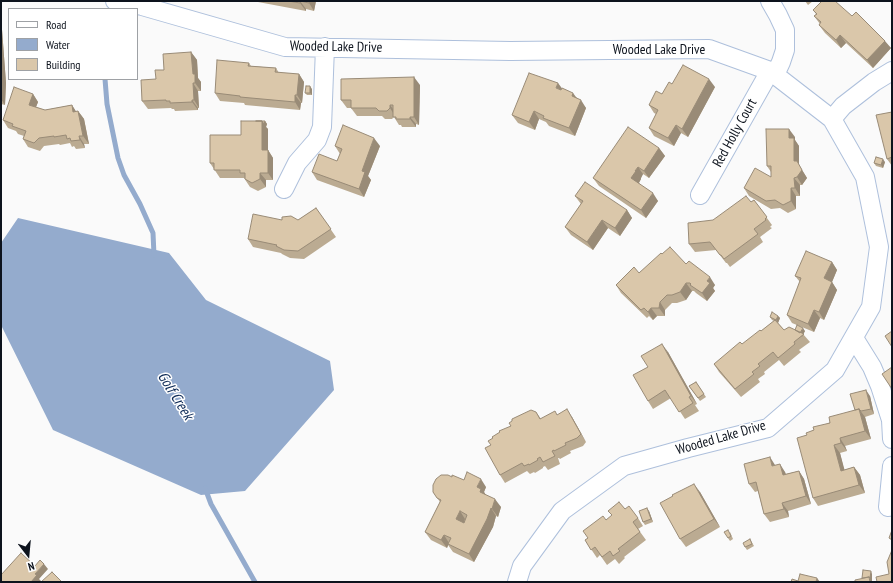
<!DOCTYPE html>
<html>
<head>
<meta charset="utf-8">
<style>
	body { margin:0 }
	#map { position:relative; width:893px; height:583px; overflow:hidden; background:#fafafa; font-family:"PT Sans Narrow",sans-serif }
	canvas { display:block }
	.frame { position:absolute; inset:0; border:2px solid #0d131d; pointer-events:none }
	.legend { position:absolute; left:8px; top:8px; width:130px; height:72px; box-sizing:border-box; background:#fff; border:1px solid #9ea1a5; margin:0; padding:5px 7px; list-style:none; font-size:12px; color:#0d131d }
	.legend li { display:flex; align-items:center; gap:8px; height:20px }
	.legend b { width:20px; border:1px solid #9ea1a5 }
	.north { position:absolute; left:8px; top:535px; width:40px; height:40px; -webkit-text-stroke:3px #fff; paint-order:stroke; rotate:164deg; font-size:11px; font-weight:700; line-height:16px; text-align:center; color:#0d131d }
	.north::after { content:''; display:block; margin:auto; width:14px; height:18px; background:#0d131d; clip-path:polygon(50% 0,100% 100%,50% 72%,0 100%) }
</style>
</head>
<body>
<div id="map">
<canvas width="893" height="583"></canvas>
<div class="frame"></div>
<ul class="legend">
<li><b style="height:5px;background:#fff"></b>Road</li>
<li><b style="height:11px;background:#94abcd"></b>Water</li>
<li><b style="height:11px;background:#dac7aa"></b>Building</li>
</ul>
<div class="north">N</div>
</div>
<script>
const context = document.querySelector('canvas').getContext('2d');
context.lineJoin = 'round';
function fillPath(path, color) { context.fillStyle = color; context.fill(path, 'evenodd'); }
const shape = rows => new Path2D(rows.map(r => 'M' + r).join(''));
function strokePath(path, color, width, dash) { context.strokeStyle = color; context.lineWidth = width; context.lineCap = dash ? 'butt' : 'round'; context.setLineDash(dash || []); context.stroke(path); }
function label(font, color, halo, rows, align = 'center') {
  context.font = font + ' "PT Sans Narrow",sans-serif'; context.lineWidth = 3; context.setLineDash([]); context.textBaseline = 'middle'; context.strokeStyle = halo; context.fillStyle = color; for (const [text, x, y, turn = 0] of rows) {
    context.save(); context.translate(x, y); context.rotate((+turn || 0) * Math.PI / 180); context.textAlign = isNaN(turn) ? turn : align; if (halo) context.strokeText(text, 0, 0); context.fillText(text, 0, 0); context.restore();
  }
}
fillPath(shape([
	[18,218,169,253,206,300,330,361,334,390,245,491,201,495,53,430,1,325,1,243]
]), '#94abcd');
strokePath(shape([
	[105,79,107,104,118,158,124,175,140,204,153,233,154,255],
	[205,488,211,504,255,582]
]), '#94abcd', 5);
const minor = shape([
	[115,1,142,6,285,47,510,51,709,49,770,71,832,119,865,177,879,247,871,307,835,370,768,428,688,448,624,466,562,511,522,566,517,582],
	[770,1,778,15,785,30,785,50,781,62,775,75],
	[832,119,843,106,874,82,892,71],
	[284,189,297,163,317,140,322,127,325,47],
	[700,195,770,71],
	[854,338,872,367,880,386,891,420,892,439],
	[888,507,892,466]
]);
strokePath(minor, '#aec0dc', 20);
strokePath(minor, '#fff', 18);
fillPath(shape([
	[258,1,316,1,314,11,306,9,306,11,258,2],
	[805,1,813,1,808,5],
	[813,10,852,16,891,48,873,68,846,43,841,48,825,33,819,25,820,24,814,16,816,14],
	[1,16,6,83,5,105,1,104],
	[191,52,197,60,198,78,201,82,201,91,198,91,199,108,198,108,198,110,175,111,174,109,172,109,171,108,148,109,142,101,156,79,164,70],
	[249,63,251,66,276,68,279,73,299,74,304,82,302,103,301,103,300,110,245,105,244,103,220,101,215,93],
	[672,84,715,87,688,137,681,133,674,146,654,136,649,128,656,114,654,113,649,105,662,94],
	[420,85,419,125,416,124,416,127,402,127,401,125,399,125,394,117,392,119,385,119,382,116,357,116,351,108,347,108,341,100],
	[562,88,577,98,586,108,575,136,549,126,546,122,539,119,535,130,518,123,512,115],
	[312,89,312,95,307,95,305,93],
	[33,94,38,102,36,107,45,110,72,105,76,112,78,111,84,119,89,144,84,144,85,148,76,149,74,146,72,147,70,143,60,145,59,144,44,146,40,151,28,147,23,139,24,136,18,134,16,131,8,128,3,120],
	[892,112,892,166,887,159],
	[265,121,267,124,266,127,268,129,268,150,273,158,273,180,266,180,266,187,258,191,250,187,244,178,220,178,210,163],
	[795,137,795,140,799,146,799,165,807,178,802,185,800,185,800,196,796,196,796,209,788,213,780,208,771,209,749,196,744,188,771,177,771,172,767,166],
	[335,146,380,146,368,176,371,180,364,197,317,180,312,172,337,161,340,154],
	[659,148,665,156,649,178,643,174,641,178,641,179,639,183,658,201,646,218,599,186,593,178],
	[885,162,883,168,876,166,874,163],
	[575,196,627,210,632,218,620,236,608,228,593,250,571,235,565,227,581,204],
	[754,200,772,225,770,227,772,228,760,237,763,242,730,267,727,263,726,263,716,250,695,252,689,244],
	[316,208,336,237,304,259,290,258,282,254,281,253,253,247,248,239,282,220,298,220],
	[662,254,686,264,715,285,713,288,715,291,707,301,696,293,694,291,692,291,686,300,677,303,672,303,665,310,665,316,657,316,653,320,649,316,647,318,621,293,616,285,639,273],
	[832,262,837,270,832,282,837,290,824,320,820,318,814,332,792,323,787,315,800,282,795,276],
	[778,316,780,318,778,323,784,330,795,330,805,331,803,334,810,342,799,350,801,352,784,366,779,360,764,372,765,374,758,379,760,382,741,397,719,372,714,364,761,331,774,321,772,320,770,317],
	[668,352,697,404,695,405,699,411,685,419,671,398,653,409,648,401,648,367],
	[696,382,706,397,700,401,689,386],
	[870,396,874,414,865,417,871,439,845,446,847,451,840,453,844,470,854,467,860,475,865,493,818,506,813,498,807,435,814,430,855,410],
	[536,412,541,419,557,415,572,417,586,442,583,446,570,451,571,453,560,459,559,458,558,458,560,464,548,470,545,466,543,467,543,468,535,473,534,472,530,474,527,471,505,483,500,475,491,445,511,426],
	[775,465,785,472,786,474,799,471,804,479,811,504,788,511,789,517,770,522,764,514,758,491,755,492,749,484],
	[452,477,486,487,484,492,486,495,501,507,498,517,496,516,493,527,474,562,453,552,448,545,447,548,431,540,425,532,440,502,433,492],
	[700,492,720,527,686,547,680,539],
	[625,509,638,518,643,526,638,529,646,540,624,557,625,558,619,564,615,559,607,565,600,555,597,558,585,540,588,538,606,520],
	[649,511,653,522,645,525,643,522],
	[730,532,733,539,730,541,728,538],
	[750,539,754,546,747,550,745,547]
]), '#bbab92');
fillPath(shape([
	[300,1,306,9,306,11,300,3],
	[309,1,316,1,314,11,309,3],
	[1,16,6,83,5,105,1,99],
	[840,35,846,43,841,48,836,40],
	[885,41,891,48,873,68,867,60],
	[191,52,197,60,198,78,201,82,201,91,195,83,193,74],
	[299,74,304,82,302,103,297,95],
	[414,77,420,85,419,125,414,117],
	[709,79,715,87,688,137,682,129],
	[193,83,198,91,199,108,194,100],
	[558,83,564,91,556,88],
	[310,86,312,89,312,95,310,93],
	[573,93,579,101,572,96],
	[33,94,38,102,34,112,29,105],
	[295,95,301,103,300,110,295,102],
	[192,100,198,108,198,110,192,102],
	[581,100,586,108,575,136,569,128],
	[72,105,77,113,73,112],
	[390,105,396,113,395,116,390,108],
	[78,111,84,119,89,144,83,136],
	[534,111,539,119,535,130,529,122],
	[410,117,416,124,416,127,410,119],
	[262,121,265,121,267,124,266,127,268,129,268,150,273,158,273,180,268,173,262,150],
	[676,125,681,133,674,146,668,138],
	[789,129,795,137,795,140,799,146,799,165,807,178,802,185,797,177,789,138],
	[79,136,84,144,85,148,80,140],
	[374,138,380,146,368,176,371,180,364,197,359,189,362,171],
	[659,148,665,156,649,178,644,171],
	[883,159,885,162,883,168,881,165],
	[638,167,643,174,641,178,641,179,637,186,631,178],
	[260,173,266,180,266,187,260,179],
	[794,178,800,185,800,196,795,188],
	[791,188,796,196,796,209,791,201],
	[653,193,658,201,646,218,641,210],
	[627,210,632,218,620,236,615,228],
	[602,220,608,228,593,250,587,242],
	[832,262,837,270,832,282,837,290,824,320,819,312,824,278],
	[710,277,715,285,713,288,715,291,707,301,702,293,707,281],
	[686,283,692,291,686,300,680,292],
	[660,302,665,310,665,316,659,308],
	[651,308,657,316,653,320,648,312],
	[814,310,820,318,814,332,808,324],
	[778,316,780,318,778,323,776,320],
	[803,328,805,331,802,337,800,334],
	[662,344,668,352,697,404,691,396],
	[866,390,870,396,874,414,871,409],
	[567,409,572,417,586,442,581,434],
	[859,409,865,417,871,439,865,431],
	[840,438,845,446,847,451,841,443],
	[834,445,840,453,847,479,841,471],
	[770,457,775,465,772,466],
	[780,464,785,472,788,483,783,475],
	[854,467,860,475,865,493,859,485],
	[799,471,804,479,811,504,806,496],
	[481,479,486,487,484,492,487,497,480,492,477,487],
	[694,484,700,492,720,527,714,519],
	[495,499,501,507,498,517,492,509],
	[782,503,788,511,789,517,784,509],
	[491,508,496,516,493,527,474,562,469,554],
	[647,508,649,511,653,522,651,519],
	[460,511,465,519,462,527,456,519],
	[444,535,449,543,447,548,441,540],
	[44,564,48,569,39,579,41,581,40,582,31,582,35,574],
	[871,571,872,574,872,581,873,582,870,582,869,577],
	[817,578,820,582,816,582]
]), '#998b77');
const building = shape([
	[288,1,309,1,309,3,300,1,300,3,288,1],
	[822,1,835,1,852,16,856,12,885,41,867,60,840,35,836,40,819,25,821,22,814,16,817,14,813,10,822,1],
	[191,52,193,74,195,74,195,83,193,83,194,100,192,100,192,102,170,103,170,101,166,101,166,100,142,101,141,80,156,79,155,70,164,70,163,54,191,52],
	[217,60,249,63,248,66,276,68,275,72,299,74,297,95,295,95,295,102,240,97,240,96,215,93,217,60],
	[683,65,709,79,682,129,676,125,668,138,649,128,658,110,649,105,656,91,662,94,669,82,672,84,683,65],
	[529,73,558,83,556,88,561,90,562,88,573,93,572,96,581,100,569,128,543,118,544,116,534,111,529,122,512,115,529,73],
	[414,77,414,117,410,117,410,119,396,119,396,117,393,117,393,105,390,105,390,108,387,111,379,111,376,108,351,108,351,100,341,100,341,79,414,77],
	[306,86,310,86,310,93,305,93,306,86],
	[14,87,33,94,29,105,45,110,72,105,73,112,78,111,83,136,79,136,80,140,71,141,70,138,67,139,66,135,54,137,54,136,39,138,34,143,23,139,26,131,12,126,13,124,3,120,14,87],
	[892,112,892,157,887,159,876,115,892,112],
	[241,121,262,121,262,150,268,150,268,173,260,173,260,179,252,183,245,179,245,173,240,173,240,170,214,170,214,163,210,163,210,135,241,135,241,121],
	[256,121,265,121,264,124,262,121,256,121],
	[343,125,374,138,362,171,365,172,359,189,312,172,319,154,337,161,342,149,335,146,343,125],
	[628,127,659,148,644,171,638,167,635,171,636,171,631,178,653,193,641,210,593,178,628,127],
	[766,129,789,129,789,138,794,138,794,161,797,161,802,170,797,177,794,178,795,188,791,188,791,201,783,205,775,200,766,201,744,188,755,168,771,177,771,166,767,166,766,129],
	[876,157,883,159,881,165,874,163,876,157],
	[585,182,627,210,615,228,602,220,587,242,565,227,583,201,575,196,585,182],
	[746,196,751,202,754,200,767,217,765,219,766,220,754,229,758,234,724,259,721,255,720,255,710,242,689,244,688,223,713,220,746,196],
	[316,208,331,229,298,251,284,250,276,246,277,245,248,239,253,214,282,220,282,217,291,216,298,220,316,208],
	[670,247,686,264,689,261,710,277,707,281,710,283,702,293,690,285,691,284,690,283,686,283,680,292,672,295,667,295,660,302,659,308,651,308,648,312,644,308,641,310,616,285,634,267,639,273,661,253,662,254,670,247],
	[806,251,832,262,824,278,832,282,819,312,814,310,808,324,787,315,801,278,795,276,806,251],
	[772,312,778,316,776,320,770,317,772,312],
	[775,320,784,330,789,327,804,334,794,342,795,344,778,358,773,352,758,364,760,366,752,372,754,374,735,389,714,364,740,342,742,344,760,330,761,331,775,320],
	[797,325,803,328,800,333,795,330,797,325],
	[892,331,892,347,885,336,892,331],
	[662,344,691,396,689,397,693,403,679,412,665,390,648,401,633,375,648,367,641,356,662,344],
	[892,367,892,389,882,374,892,367],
	[696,382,704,394,698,398,689,386,696,382],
	[866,390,871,409,861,411,859,409,855,410,850,394,866,390],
	[567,409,581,434,577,438,565,443,566,445,554,451,554,450,552,451,555,456,543,462,540,457,537,459,538,460,529,465,529,464,524,466,522,463,500,475,485,448,491,445,488,441,493,438,492,437,500,432,499,431,511,426,509,423,512,421,512,419,531,410,536,412,540,419,555,411,557,415,567,409],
	[859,409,865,431,840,438,841,443,834,445,841,471,854,467,859,485,813,498,797,438,807,435,806,433,814,430,813,427,830,423,829,417,859,409],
	[770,457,772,466,780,464,783,475,799,471,806,496,782,503,784,509,764,514,756,482,749,484,744,464,770,457],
	[467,472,481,479,477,487,481,489,480,492,495,499,492,509,491,508,487,519,469,554,448,544,451,538,444,535,441,540,425,532,441,500,437,498,433,492,433,485,436,479,441,475,448,475,452,477,452,475,464,480,467,472],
	[460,511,467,515,464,523,456,519,460,511],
	[694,484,714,519,680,539,660,503,673,496,672,495,694,484],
	[619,502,625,509,629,506,638,518,633,522,640,532,618,549,620,551,613,556,610,551,602,557,595,547,591,550,585,540,588,538,583,531,603,516,606,520,612,515,608,511,619,502],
	[647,508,651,519,643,522,639,511,647,508],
	[728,530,731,536,728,538,724,532,728,530],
	[892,530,892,540,889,538,892,530],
	[750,539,752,544,745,547,743,543,750,539],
	[892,550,892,582,877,582,876,577,889,574,887,562,892,550],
	[21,553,35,566,40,560,44,564,35,574,37,575,31,582,1,582,1,575,21,553],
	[863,570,871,571,870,578,869,577,862,578,863,570],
	[52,572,62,582,41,582,52,572],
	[800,574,817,578,816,582,791,582,792,579,798,581,800,574],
	[869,577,870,582,855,582,855,580,869,577]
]);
fillPath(building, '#dac7aa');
strokePath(building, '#998b77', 1);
label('14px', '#0d131d', '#fff', [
	["Wooded Lake Drive",336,47,1],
	["Wooded Lake Drive",659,50],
	["Red Holly Court",735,133,-61],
	["Wooded Lake Drive",721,438,-16]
]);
label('italic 15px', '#0e2b57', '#fff', [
	["Golf Creek",175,396,58]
]);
</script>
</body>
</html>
